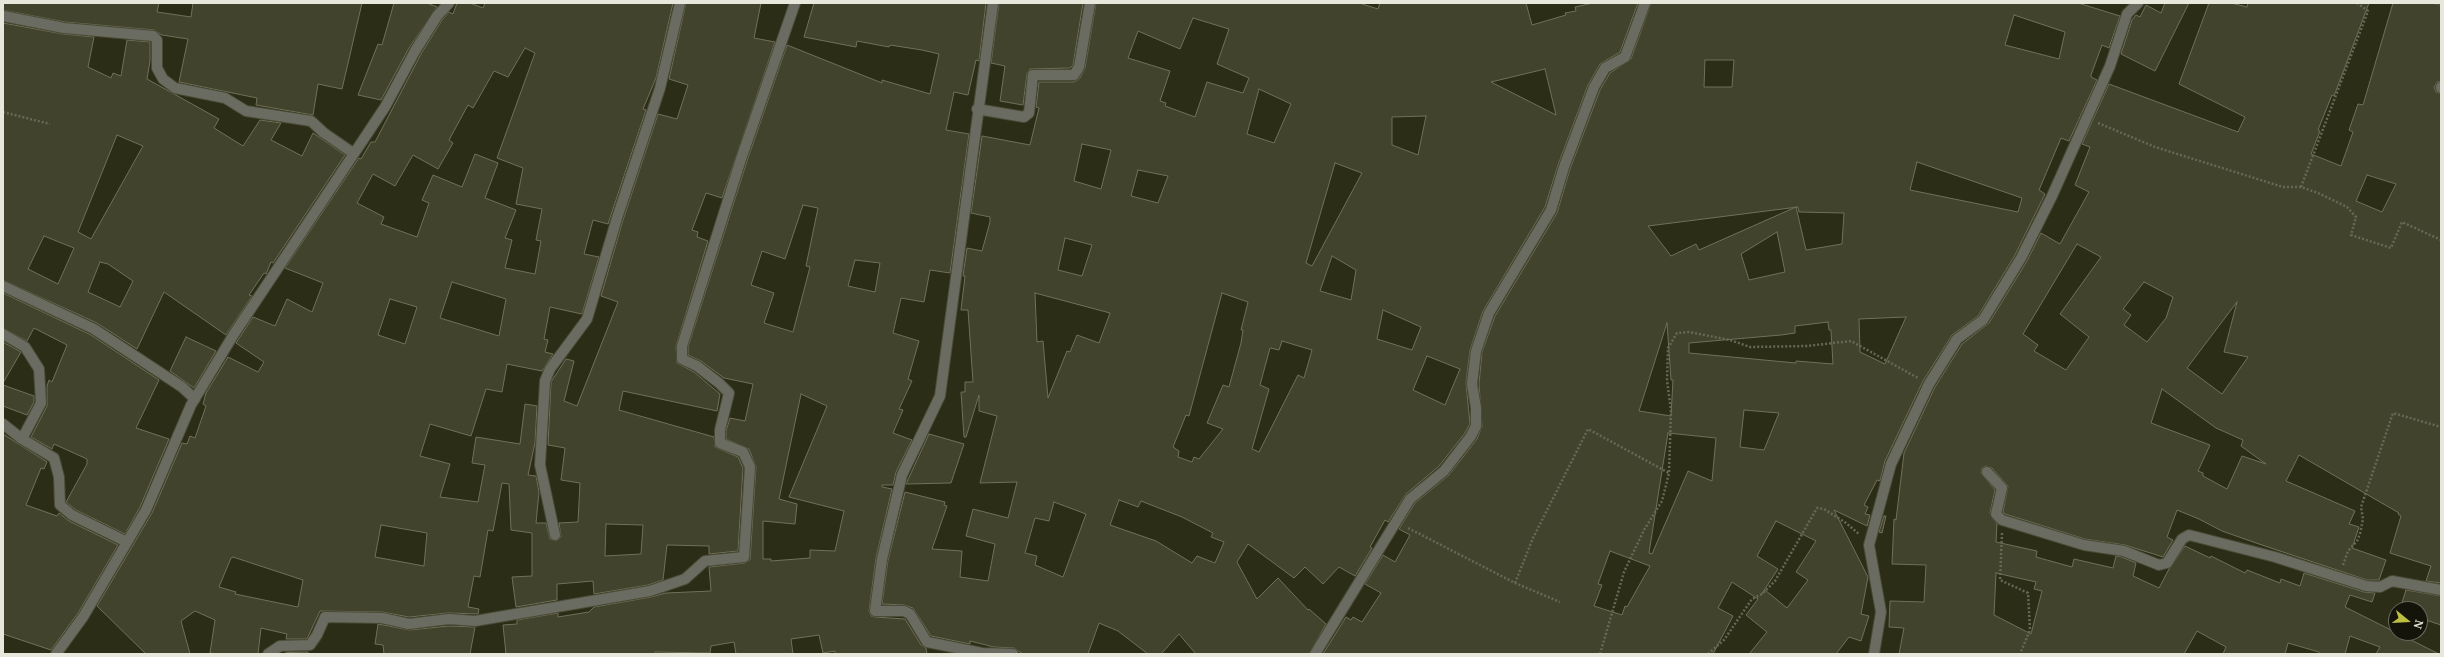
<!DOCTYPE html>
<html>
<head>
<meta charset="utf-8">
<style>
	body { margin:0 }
	#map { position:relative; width:2444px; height:657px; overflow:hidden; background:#2c2d17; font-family:"Noto Serif",serif }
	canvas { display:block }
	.frame { position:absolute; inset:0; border:4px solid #e7e8db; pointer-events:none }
	.north { position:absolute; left:2388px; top:601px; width:40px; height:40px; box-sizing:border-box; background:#14140b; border:1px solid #68695e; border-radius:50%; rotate:108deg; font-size:11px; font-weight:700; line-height:16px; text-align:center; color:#e7e8db }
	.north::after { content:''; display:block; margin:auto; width:14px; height:18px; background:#bdbf43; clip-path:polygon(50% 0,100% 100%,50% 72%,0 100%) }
</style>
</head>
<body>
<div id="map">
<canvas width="2444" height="657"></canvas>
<div class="frame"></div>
<div class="north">N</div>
</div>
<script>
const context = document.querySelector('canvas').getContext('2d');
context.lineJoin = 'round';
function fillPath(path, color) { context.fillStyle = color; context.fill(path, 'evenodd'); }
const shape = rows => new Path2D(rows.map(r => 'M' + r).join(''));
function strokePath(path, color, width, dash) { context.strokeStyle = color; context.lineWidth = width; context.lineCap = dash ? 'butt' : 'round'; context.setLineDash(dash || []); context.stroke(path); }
const building = shape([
	[3,3,159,3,157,12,191,17,193,3,362,3,342,89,318,84,313,115,256,105,257,98,179,82,188,39,162,35,154,30,65,22,3,10,3,3],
	[394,3,427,3,437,7,409,48,381,100,358,95,378,44,382,45,394,3],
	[457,3,470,3,483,8,485,3,673,3,656,78,643,109,646,110,608,224,593,220,584,254,599,257,582,314,550,307,544,339,548,340,545,352,553,354,542,371,507,364,502,392,486,389,471,436,430,424,420,456,450,464,440,497,478,502,485,465,472,463,476,437,520,444,525,404,537,406,535,443,528,475,536,476,539,492,536,523,546,523,550,539,556,541,561,537,559,523,578,522,580,483,561,480,565,448,548,445,551,382,566,359,574,361,564,401,577,406,618,302,601,296,623,220,658,114,677,119,688,85,669,79,686,3,761,3,754,38,775,42,722,198,706,193,692,230,698,232,697,237,708,241,676,346,677,363,694,372,720,394,717,411,623,391,619,410,714,437,715,447,738,457,743,468,738,551,709,554,709,546,667,545,663,580,648,585,594,594,593,581,557,584,557,600,516,607,512,577,532,576,532,533,511,530,509,484,502,483,493,531,488,530,480,577,474,576,468,607,479,609,478,614,448,613,409,617,382,612,320,611,307,639,286,639,287,634,261,628,258,654,219,654,210,653,215,620,195,611,181,621,190,654,146,654,97,606,152,513,182,443,187,444,190,436,195,438,206,406,203,404,206,393,228,357,258,372,264,362,236,343,253,317,275,326,287,299,312,312,323,283,285,268,359,158,361,159,371,142,375,142,421,54,442,20,449,12,453,14,457,3],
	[525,48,535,53,497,158,523,168,516,204,542,209,536,240,541,241,535,274,505,268,512,240,505,238,516,210,485,198,498,163,475,154,462,187,433,175,422,200,429,203,417,237,381,224,384,217,357,203,373,174,395,186,413,155,438,169,453,143,449,140,468,105,473,108,494,71,508,77,525,48],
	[452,282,506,299,499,336,440,318,452,282],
	[390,299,417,307,405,344,378,335,390,299],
	[606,524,643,525,641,554,605,556,606,524],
	[381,525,427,533,424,566,375,557,381,525],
	[233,557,303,580,298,607,235,594,236,592,219,587,231,558,233,557],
	[814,3,986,3,979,61,976,60,968,95,954,92,946,130,969,134,950,273,930,270,924,302,901,298,893,333,919,341,908,379,912,381,899,409,903,410,893,433,912,440,896,472,893,485,882,485,882,487,892,489,876,558,869,611,871,616,875,617,905,619,921,645,926,648,927,654,835,654,835,651,823,653,819,635,791,639,793,654,736,654,734,642,711,646,710,653,655,652,655,654,506,654,503,625,517,624,517,620,558,613,558,617,589,612,594,607,651,597,666,593,711,591,709,567,745,563,750,560,756,467,749,449,726,439,726,431,730,418,745,421,753,384,724,378,701,361,688,355,688,347,747,161,787,45,882,83,882,80,930,94,939,54,922,50,890,45,889,47,857,41,856,47,804,37,814,3],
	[803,205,818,208,806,266,810,267,793,332,764,323,774,293,751,285,762,251,785,259,803,205],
	[855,260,880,263,875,292,848,286,855,260],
	[801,394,827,406,789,497,844,511,835,551,810,550,810,558,771,561,771,559,763,559,763,521,795,524,797,504,779,499,801,394],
	[999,3,1083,3,1073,65,1070,68,1030,69,1027,74,1023,105,1000,101,1005,66,991,63,999,3],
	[1096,3,1359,3,1378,9,1380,3,1526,3,1532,25,1566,15,1565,13,1576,11,1575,7,1593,3,1638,3,1620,52,1600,64,1588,85,1558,165,1545,207,1483,311,1470,350,1466,383,1470,424,1465,433,1439,466,1406,494,1388,522,1385,520,1370,547,1372,548,1355,576,1339,567,1323,584,1305,567,1294,578,1248,544,1237,562,1257,599,1278,578,1308,610,1309,609,1326,624,1309,654,1196,654,1179,634,1161,654,1148,654,1118,631,1099,623,1088,654,1023,654,1014,648,994,647,970,641,970,644,931,636,913,608,904,605,882,604,888,560,905,492,945,502,944,505,947,506,932,549,962,551,960,577,988,581,995,544,966,536,973,509,1008,518,1017,482,980,483,997,416,979,411,979,395,966,437,964,437,961,392,965,392,965,382,973,382,968,310,961,310,965,276,963,276,967,248,982,251,990,222,990,217,971,213,982,136,1030,145,1039,108,1036,107,1039,82,1074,82,1080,78,1085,68,1096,3],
	[1193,18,1229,29,1217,64,1249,78,1243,93,1207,82,1195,117,1165,106,1166,103,1160,101,1170,71,1128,58,1138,31,1180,49,1193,18],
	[1545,69,1556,115,1491,82,1545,69],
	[1259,89,1291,104,1274,143,1247,134,1259,89],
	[1426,116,1418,155,1392,145,1392,117,1426,116],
	[1082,144,1111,150,1101,189,1074,181,1082,144],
	[1335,163,1362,173,1312,266,1306,263,1335,163],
	[1138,170,1168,176,1158,203,1131,196,1138,170],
	[1065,238,1092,245,1082,276,1058,270,1065,238],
	[1332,256,1356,270,1351,300,1320,291,1332,256],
	[1035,293,1110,313,1099,343,1077,335,1070,352,1067,351,1048,398,1043,341,1037,342,1035,293],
	[1222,293,1248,302,1241,330,1243,330,1241,343,1229,387,1223,385,1207,423,1223,429,1199,459,1194,457,1192,462,1178,457,1179,451,1173,447,1186,415,1189,416,1222,293],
	[1383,310,1421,327,1412,350,1377,339,1383,310],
	[1282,341,1312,350,1304,378,1298,375,1259,452,1252,449,1269,389,1260,385,1270,348,1279,350,1282,341],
	[1427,356,1460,369,1445,405,1413,390,1427,356],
	[1119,500,1138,507,1141,501,1182,517,1213,533,1211,537,1224,542,1215,563,1197,556,1192,563,1156,541,1110,525,1119,500],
	[1054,502,1086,514,1063,577,1035,565,1037,556,1025,553,1035,518,1049,521,1054,502],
	[1651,3,2078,3,2120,16,2109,48,2102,45,2091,75,2091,77,2097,80,2069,141,2061,138,2039,190,2045,194,2015,255,1978,316,1952,335,1923,381,1885,461,1880,481,1877,480,1864,505,1868,507,1865,514,1870,515,1867,526,1834,510,1868,577,1861,614,1869,616,1861,641,1849,637,1836,654,1749,654,1767,632,1746,615,1758,599,1732,582,1718,608,1733,616,1713,654,1323,654,1346,617,1351,620,1353,617,1362,622,1381,593,1365,584,1383,555,1395,562,1410,535,1399,529,1415,503,1449,475,1477,439,1482,426,1479,384,1482,352,1495,316,1557,213,1570,169,1600,90,1610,73,1631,59,1651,3],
	[2014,15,2065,32,2059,59,2005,45,2014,15],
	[1705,60,1734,60,1732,87,1704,87,1705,60],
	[1917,162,2022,198,2018,212,1910,190,1917,162],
	[1796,207,1699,250,1696,244,1671,256,1648,226,1798,207,1799,212,1844,213,1842,244,1806,250,1796,207],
	[1777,232,1785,272,1749,280,1741,254,1777,232],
	[1906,317,1885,364,1860,352,1859,319,1906,317],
	[1828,322,1829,330,1831,330,1833,364,1796,361,1796,363,1689,353,1689,343,1781,335,1795,333,1795,326,1828,322],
	[1667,323,1671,380,1673,380,1671,416,1639,411,1667,323],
	[1744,410,1779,413,1764,450,1740,447,1744,410],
	[1668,433,1716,438,1712,481,1688,471,1652,554,1649,553,1668,433],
	[1776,521,1816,541,1796,572,1808,580,1787,608,1765,590,1761,595,1778,569,1757,556,1776,521],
	[1610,551,1650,566,1627,607,1625,606,1622,615,1594,606,1602,585,1598,584,1610,551],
	[2165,3,2189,3,2155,71,2121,54,2132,20,2136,15,2140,17,2146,5,2161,13,2165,3],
	[2209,3,2231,3,2247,7,2248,3,2369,3,2334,96,2332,95,2318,130,2320,131,2311,154,2341,166,2353,132,2349,130,2358,104,2363,105,2393,3,2441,3,2441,81,2437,82,2434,87,2436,92,2441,94,2441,583,2426,581,2431,566,2390,553,2401,516,2398,514,2399,513,2299,455,2286,481,2355,511,2349,524,2359,527,2352,548,2386,560,2379,580,2367,580,2259,544,2222,531,2199,519,2177,510,2167,537,2173,540,2163,557,2125,545,2085,539,2005,514,2003,512,2008,486,1992,468,1986,466,1982,468,1981,473,1995,490,1990,513,1997,524,1996,542,2037,551,2036,557,2072,567,2074,559,2113,568,2116,556,2122,557,2136,563,2133,576,2159,588,2169,569,2185,546,2210,558,2211,556,2245,573,2247,570,2280,583,2281,579,2300,586,2304,573,2364,592,2375,593,2372,602,2350,595,2345,607,2439,654,2376,654,2380,647,2350,636,2345,654,2319,654,2319,652,2288,643,2285,654,2223,654,2226,647,2197,631,2184,654,1899,654,1904,628,1889,627,1890,601,1924,602,1926,565,1892,564,1894,519,1896,520,1904,453,1935,387,1962,344,1989,323,2027,261,2041,233,2060,244,2089,192,2075,185,2090,147,2082,144,2109,84,2238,132,2245,117,2179,84,2209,3],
	[2367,175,2396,184,2382,212,2356,201,2367,175],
	[2077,244,2101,257,2060,314,2089,337,2066,370,2034,351,2038,345,2023,334,2077,244],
	[2144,282,2173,297,2166,318,2147,342,2124,325,2131,315,2123,309,2144,282],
	[2237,302,2224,352,2248,357,2222,394,2187,368,2237,302],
	[2162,389,2216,428,2243,440,2241,446,2266,464,2242,456,2227,489,2203,476,2203,473,2198,471,2210,445,2151,423,2162,389],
	[1996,573,2036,582,2034,589,2042,591,2031,634,1994,615,1996,573],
	[3,23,63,34,94,37,88,67,111,78,113,73,121,76,127,40,150,42,150,61,147,79,219,119,214,128,243,146,260,120,281,123,271,140,302,156,313,133,345,155,273,263,271,262,266,274,264,273,249,295,252,296,226,335,164,292,137,349,97,323,3,280,3,23],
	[117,135,143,146,91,239,78,232,117,135],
	[44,236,74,248,58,284,28,269,44,236],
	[100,262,108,264,133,281,120,307,88,292,100,262],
	[3,293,91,335,159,380,136,428,169,439,140,507,125,534,76,510,66,502,87,464,87,459,54,444,52,449,31,437,47,406,47,386,49,380,52,382,67,345,34,328,27,341,3,328,3,293],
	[186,337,216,351,194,388,170,371,186,337],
	[3,342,21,352,3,383,3,342],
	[3,385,34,396,34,402,27,415,3,406,3,385],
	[3,434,47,462,44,469,41,468,26,505,57,516,59,513,69,521,118,545,78,613,51,650,3,634,3,434],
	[929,434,964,444,951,483,906,484,929,434],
	[1884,516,1886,516,1882,533,1879,532,1884,516],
	[2406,590,2441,596,2441,625,2420,618,2420,609,2400,609,2406,590],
	[378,624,410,630,449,626,475,627,470,654,384,654,383,645,375,644,378,624],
	[286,652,308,652,308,654,286,652]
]);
fillPath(building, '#42432c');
strokePath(building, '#707159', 1);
const street = shape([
	[993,3,940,396,902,475,882,559,875,611,904,611,910,614,927,642,982,653,1013,654],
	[3,16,64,28,153,36,157,40,157,68,163,79,175,88,225,98,246,111,311,121,324,133,353,153],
	[2441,87,2441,88],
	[977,109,1024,117,1029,113,1033,75,1074,75,1079,67,1090,3],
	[3,286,94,329,182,387,195,399],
	[3,334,25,347,39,369,41,403,22,439,54,458,59,477,60,505,72,515,127,542],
	[3,424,22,439],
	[1987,472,2002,488,1996,514,2002,520,2084,545,2124,551,2159,565,2167,563,2182,539,2189,535,2275,557,2366,586,2380,587,2392,581,2441,590],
	[555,535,540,465,545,381,550,369,587,319,617,218,660,88,680,3],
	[56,654,83,617,146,510,191,405,234,334,385,107,415,51,437,16,449,3],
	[268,654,280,646,310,645,317,635,325,617,382,618,409,624,449,619,475,621,650,591,685,579,705,561,744,557,750,467,743,452,720,443,720,430,729,393,719,383,697,366,682,359,682,346,741,159,795,3],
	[1315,654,1410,499,1444,471,1471,436,1476,426,1476,408,1472,384,1476,351,1489,313,1551,210,1564,167,1594,87,1605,68,1625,57,1645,3],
	[1874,654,1881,612,1869,545,1891,464,1929,384,1957,339,1983,320,2021,258,2052,196,2110,66,2127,14,2138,3]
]);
strokePath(street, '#4a4b36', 12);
strokePath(shape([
	[2436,3,2441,5],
	[3,112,50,124],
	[2098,123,2155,147,2283,187,2301,187,2318,193,2347,207,2356,217,2351,235,2391,248,2402,222,2441,240],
	[2301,187,2368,11,2357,3],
	[1408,528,1515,583,1560,602],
	[2002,533,2000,580,2028,593,2030,630,2020,654],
	[2343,565,2348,551,2357,541,2360,534,2363,519,2361,507,2393,413,2441,427],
	[1515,583,1533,538,1588,429,1669,473],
	[1600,654,1624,572,1644,530,1662,501,1669,473,1671,410,1667,381,1668,348,1677,333,1689,332,1730,340,1750,347,1807,346,1851,341,1918,378],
	[1708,654,1724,640,1752,599,1762,594,1775,581,1817,508,1824,509,1846,523,1859,534]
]), '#676855', 2.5, [2, 2]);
strokePath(street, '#6b6c61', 10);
</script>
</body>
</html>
